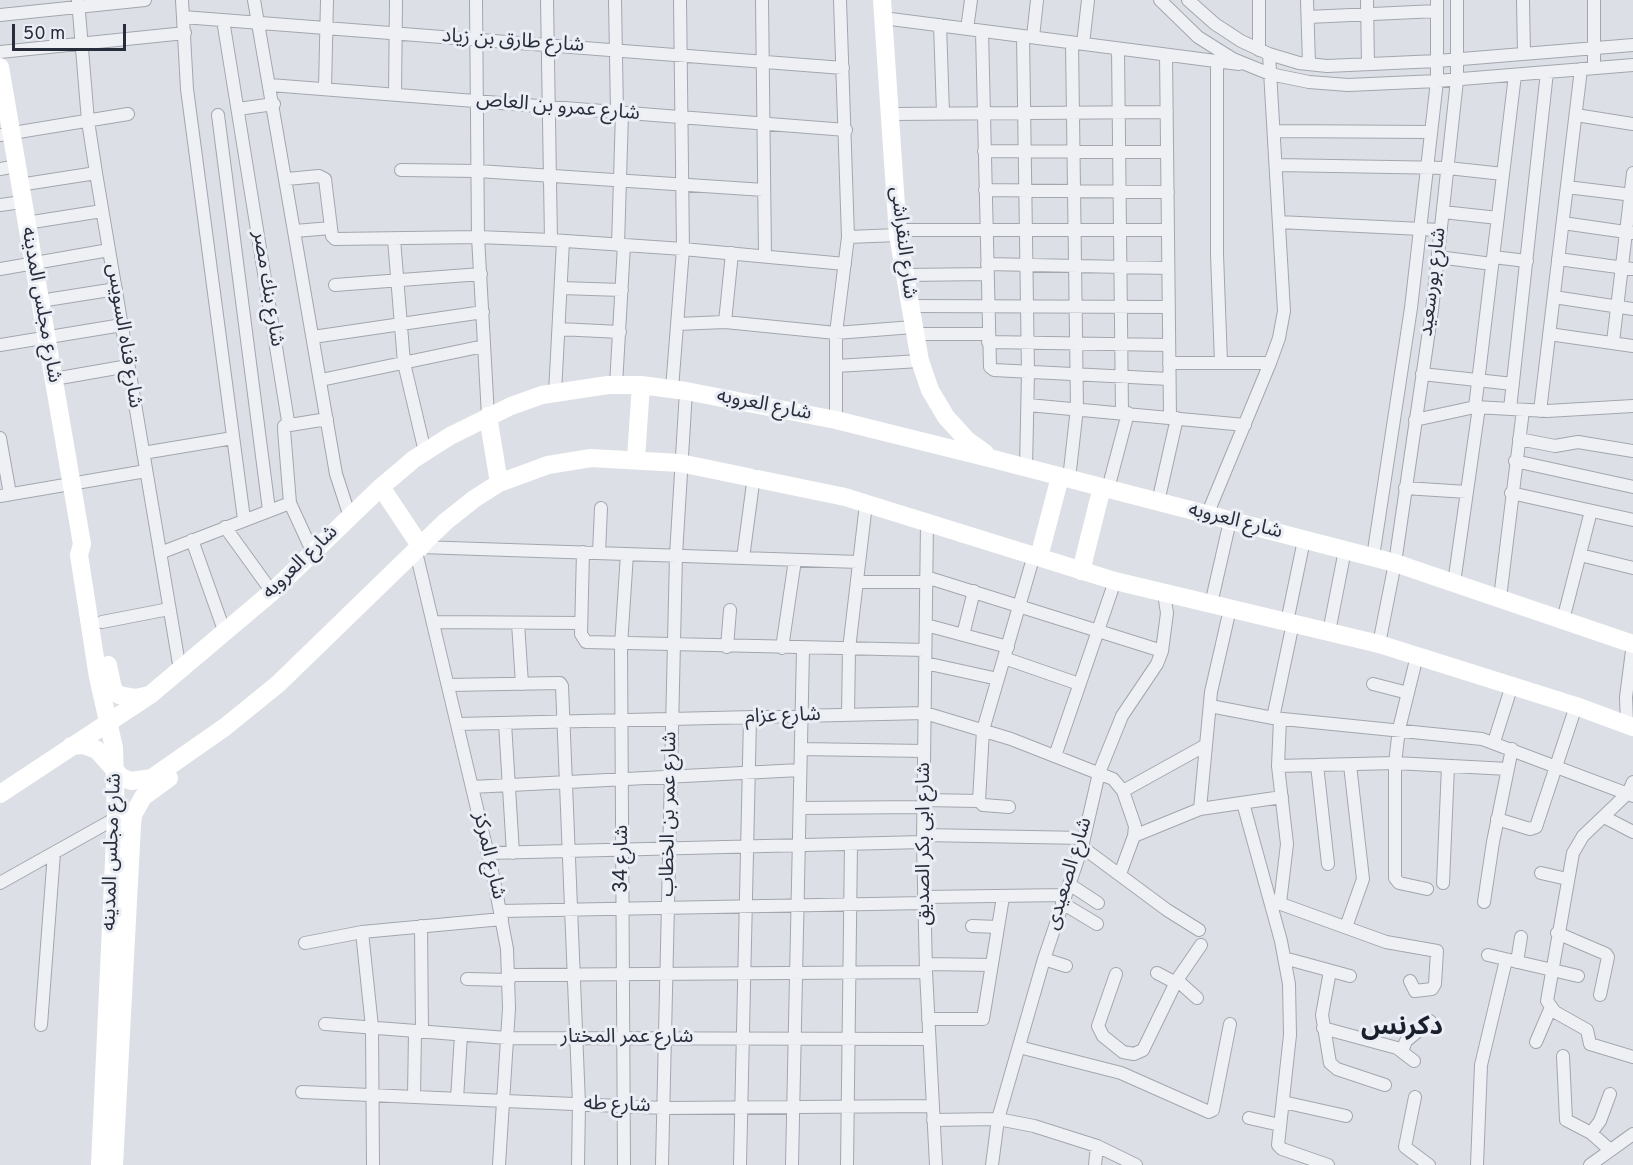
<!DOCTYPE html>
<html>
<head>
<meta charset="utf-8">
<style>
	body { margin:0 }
	#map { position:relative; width:1633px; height:1165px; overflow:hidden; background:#dce0e6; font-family:Overpass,sans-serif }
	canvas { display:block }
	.scale { position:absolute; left:12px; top:24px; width:114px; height:27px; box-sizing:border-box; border:3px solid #272d3b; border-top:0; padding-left:8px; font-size:18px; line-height:21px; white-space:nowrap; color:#272d3b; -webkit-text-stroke:4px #ebeef4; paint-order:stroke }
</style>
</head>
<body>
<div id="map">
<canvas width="1633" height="1165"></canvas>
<div class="scale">50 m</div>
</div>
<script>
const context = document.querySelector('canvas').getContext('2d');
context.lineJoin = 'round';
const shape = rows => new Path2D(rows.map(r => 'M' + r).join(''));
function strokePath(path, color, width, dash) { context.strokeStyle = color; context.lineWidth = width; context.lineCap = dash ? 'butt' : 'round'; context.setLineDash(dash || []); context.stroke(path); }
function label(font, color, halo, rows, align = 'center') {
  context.font = font + ' Overpass,"Noto Sans Arabic",sans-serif'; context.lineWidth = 6; context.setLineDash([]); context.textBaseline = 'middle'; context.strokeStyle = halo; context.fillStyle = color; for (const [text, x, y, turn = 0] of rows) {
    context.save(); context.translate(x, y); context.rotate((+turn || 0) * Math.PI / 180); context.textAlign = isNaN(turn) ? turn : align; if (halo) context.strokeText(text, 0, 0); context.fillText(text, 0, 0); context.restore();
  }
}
const street = shape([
	[78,0,88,121,96,173,180,670],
	[182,0,187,89,244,519],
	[254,0,336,474,350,517],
	[476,0,478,237,488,416],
	[547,0,551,240],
	[615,0,617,113],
	[762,0,765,256],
	[1160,0,1198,37,1233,59,1270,74,1309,82,1348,85,1437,81,1633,65],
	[1188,0,1215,24,1241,41,1269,54,1299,63,1327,66,1437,61,1633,45],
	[1259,0,1259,50],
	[1307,0,1309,64],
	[1367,0,1368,64],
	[1523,0,1524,54],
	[1594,0,1594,68],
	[0,15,145,0],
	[183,17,843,68],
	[1308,17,1437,11],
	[883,18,1239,64],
	[223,20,288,421,284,430,290,503,313,553],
	[940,25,943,113],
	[967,29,971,0],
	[982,31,990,367,994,370,1169,379],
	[1023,36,1028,372,1026,468],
	[1033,37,1037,0],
	[1083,44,1088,0],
	[1118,49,1122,413],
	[0,52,185,33],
	[1166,55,1170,417],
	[1217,62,1217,254,1221,363],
	[270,85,846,130],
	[325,89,327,0],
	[395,95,396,0],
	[238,109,274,104],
	[890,114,1167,112],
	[218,115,269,510],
	[1576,115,1633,124],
	[1274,131,1431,132],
	[0,135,128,114],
	[984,151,1167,152],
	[1276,165,1448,168,1503,174],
	[0,169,16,166],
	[401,170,478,171,764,190],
	[287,179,319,176,325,179,332,236,335,239,478,237,551,240,683,249,845,264],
	[19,185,96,173],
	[1567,187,1633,195],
	[985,190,1168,192],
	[0,205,22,202],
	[1443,212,1498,218],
	[1279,222,1441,230],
	[26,223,102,211],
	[1563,223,1633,233],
	[898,230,1168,230],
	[295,231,331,228],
	[848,237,898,235],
	[394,239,404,363,425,452],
	[618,245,622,113],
	[1438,257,1492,264],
	[1493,257,1527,261],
	[1558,259,1633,269],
	[987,264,1168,268],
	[0,269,109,250],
	[905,275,987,274],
	[335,285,481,274],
	[561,288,622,290],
	[1554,297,1633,309],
	[40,301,116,289],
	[910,306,1169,307],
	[725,322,732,253],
	[677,324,725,322,836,333,913,327],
	[559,329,620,332],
	[915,334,988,334],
	[1549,334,1633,346],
	[313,337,483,312],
	[988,342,1169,345],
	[1613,342,1633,173],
	[0,345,122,325],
	[1169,363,1270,363],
	[836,366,920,361],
	[1422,374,1513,384],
	[54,379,128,366],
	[321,380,484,346],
	[616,385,624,245],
	[672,389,683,249,680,0],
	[555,393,563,241],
	[1028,405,1245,425],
	[1475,407,1515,75],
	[1510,409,1547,72],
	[1540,411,1581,69],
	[836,420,836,333,848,237,840,0],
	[1415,420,1475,407,1547,411,1633,406],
	[284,426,327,419],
	[0,438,10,494],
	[1519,439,1555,446,1578,442,1633,451],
	[143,453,233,438],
	[1515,461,1633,487],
	[1069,479,1077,408,1072,43],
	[1405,488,1467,492],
	[1108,489,1128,413],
	[1511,493,1633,520],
	[0,496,146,471],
	[1158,502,1177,418],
	[1207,515,1270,363,1279,338,1284,311,1269,54],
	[927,522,923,842,926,972,936,1165],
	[225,527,272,592],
	[192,540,225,633],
	[421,547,859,562],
	[416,552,494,880,507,949,509,1008,499,1165],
	[583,552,581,634,586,642,925,650],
	[160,553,290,503],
	[599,553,601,508],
	[1580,555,1633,568],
	[1373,557,1411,308,1437,81,1437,0],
	[743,558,754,476],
	[926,577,1162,651],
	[857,582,926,582],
	[1454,583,1479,407],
	[1500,598,1523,410],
	[1211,604,1230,521],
	[1563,620,1591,511],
	[102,622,169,609],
	[433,622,581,623],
	[1287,622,1304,540],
	[518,623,522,684],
	[926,625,1008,647],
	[1329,632,1345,550],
	[963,635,974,591],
	[1379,644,1395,563,1432,310,1457,80,1457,0],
	[727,647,730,610],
	[782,648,795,560],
	[1417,656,1399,729,1395,763,1395,878,1399,883,1427,889],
	[1004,658,1079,684],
	[925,663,998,679],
	[1373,684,1408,693],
	[448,685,560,683,562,686,579,1104,578,1165],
	[1210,706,1273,718,1482,739,1633,796],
	[848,715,849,649,866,504],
	[1273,718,1293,623],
	[1280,719,1278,766,1287,844,1280,903],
	[505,723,513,853],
	[457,724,925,713,1011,739,1113,779,1123,791,1135,826,1134,836,1120,874],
	[1627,724,1626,697,1633,643],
	[1494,742,1512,685],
	[801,749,924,751],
	[1055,756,1115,581],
	[1317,765,1328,864],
	[1278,766,1395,763,1508,769],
	[1633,782,1628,793,1583,836,1573,853,1547,1001,1555,1012,1587,1030,1590,1044,1633,1057],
	[472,787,800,770],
	[1123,791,1206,745],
	[924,800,979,801],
	[1243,803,1281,941,1289,984,1290,1035,1278,1145,1282,1149,1328,1165],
	[1009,807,983,805,979,801,983,730,1034,555],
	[800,808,924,807],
	[1200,809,1211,692,1230,609],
	[1604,817,1633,832],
	[1497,819,1530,829,1536,827,1576,706],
	[923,835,1084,838],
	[1134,836,1200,809,1282,797],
	[1082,847,1167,910,1199,930],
	[488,853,923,842],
	[1541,873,1567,879],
	[0,883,116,818],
	[1443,883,1448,766],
	[1069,884,1098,903],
	[924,897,1065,895],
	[1270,900,1386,942,1437,951,1435,984,1432,989,1415,991,1410,981],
	[1484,902,1493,842,1512,749],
	[1062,903,1097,924],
	[501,911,924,903],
	[421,926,422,1032],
	[972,926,998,927],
	[1346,927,1363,879,1350,765],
	[362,932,372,1027,373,1165],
	[1557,933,1606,954,1608,957,1600,995],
	[305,943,362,932,502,919],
	[1488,955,1578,976],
	[1284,958,1350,976],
	[1044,959,1066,966],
	[1517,962,1521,937],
	[926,964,992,965],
	[1330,971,1322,1015,1330,1063,1337,1069,1385,1085],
	[1157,973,1176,983],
	[1116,974,1098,1026,1103,1036,1123,1052,1134,1054,1143,1050,1177,980,1201,945],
	[509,975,926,972],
	[467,979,509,980],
	[1177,980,1197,998],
	[928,1019,983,1019,1003,897],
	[325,1024,507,1038,929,1039],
	[41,1025,54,853],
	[1323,1028,1397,1048,1414,1061],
	[1536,1042,1551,1007],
	[1019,1047,1121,1073,1209,1112,1213,1110,1230,1024],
	[1402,1051,1406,1041,1430,1021],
	[1563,1056,1566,1120,1591,1133,1609,1149],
	[302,1092,664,1108,932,1106],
	[414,1097,415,1031],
	[1415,1097,1405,1147,1429,1165],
	[457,1099,461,1035],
	[1283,1102,1346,1116],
	[1249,1118,1280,1125],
	[933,1120,998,1119,1034,1126,1097,1146,1136,1165],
	[1591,1133,1600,1121,1610,1094],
	[624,1165,621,645,627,554],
	[662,1165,676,555,686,391],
	[740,1165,750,718],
	[792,1165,803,649],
	[847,1165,851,844],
	[992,1165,998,1119,1044,959,1082,847,1099,773,1122,716,1157,664,1162,651,1167,613,1164,594],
	[1095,1165,1097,1146],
	[1477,1165,1481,1065,1506,960],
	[1590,1165,1633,1134]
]);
strokePath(street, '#a2a7af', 14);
strokePath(street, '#eff0f4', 12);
strokePath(shape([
	[882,0,898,235,920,361,930,390,946,417,967,440,985,453],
	[0,67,82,544,79,555,98,677,114,748,116,818,100,1165],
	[488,416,499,483],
	[636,458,641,385],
	[381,487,421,547],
	[1039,557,1060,477],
	[1081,571,1102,487],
	[108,665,113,689,119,695,136,698,149,695],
	[71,746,84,745,97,750,121,777,131,781,152,778,225,727,278,684,445,522,474,499,499,483,548,465,591,458,680,463,845,497,1115,581,1379,644,1576,706,1633,727],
	[0,794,150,695,272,592,381,487,414,459,450,436,511,406,542,395,608,385,641,385,686,391,836,420,993,459,1395,563,1633,644],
	[114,1165,132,825,133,815,143,797,169,778]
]), '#fff', 18);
label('20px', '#272d3b', '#ebeef4', [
	["شارع طارق بن زياد",513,42,4],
	["شارع عمرو بن العاص",558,108,5],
	["شارع النقراشى",902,243,83],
	["شارع بورسعيد",1434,282,-83],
	["شارع بنك مصر",267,289,81],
	["شارع مجلس المدينه",40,305,80],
	["شارع قناه السويس",123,336,81],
	["شارع العروبه",764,406,11],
	["شارع العروبه",1235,522,14],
	["شارع العروبه",301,563,-44],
	["شارع عزام",783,717,-2],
	["شارع عمر بن الخطاب",670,814,-89],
	["شارع ابى بكر الصديق",925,844,-90],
	["شارع مجلس المدينه",113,852,-88],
	["شارع المركز",488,856,77],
	["شارع 34",623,859,-90],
	["شارع الصعيدى",1070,874,-73],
	["شارع عمر المختار",627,1038],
	["شارع طه",617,1106,2]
]);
label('bold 26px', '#191f2c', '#ebeef4', [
	["دكرنس",1402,1029]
]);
</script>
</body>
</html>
